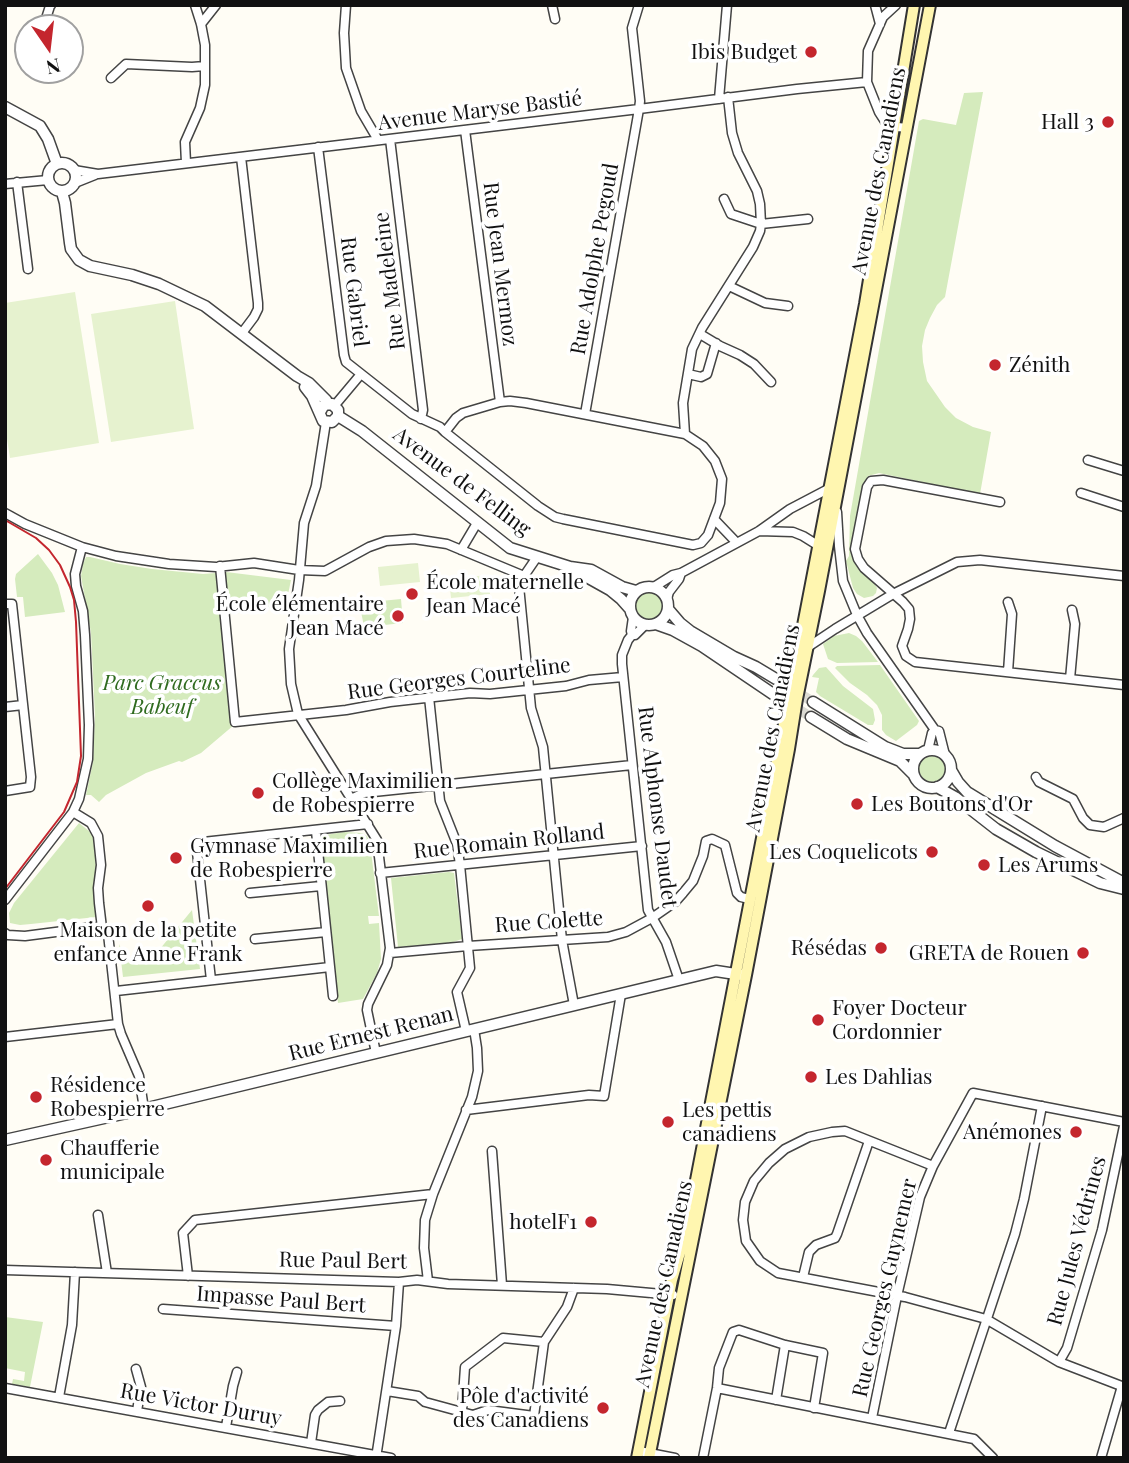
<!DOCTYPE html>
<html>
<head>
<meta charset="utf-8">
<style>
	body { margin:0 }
	#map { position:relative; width:1129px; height:1463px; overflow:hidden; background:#fffdf5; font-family:"Playfair Display",serif }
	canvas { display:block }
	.frame { position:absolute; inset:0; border:7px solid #111; pointer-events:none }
	.north { position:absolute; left:14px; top:14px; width:70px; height:70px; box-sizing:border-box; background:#fff; border:2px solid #a0a0a0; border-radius:50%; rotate:166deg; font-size:19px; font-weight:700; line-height:28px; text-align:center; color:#111 }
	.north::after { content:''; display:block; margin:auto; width:24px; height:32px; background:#c4262e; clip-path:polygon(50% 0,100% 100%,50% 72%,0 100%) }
</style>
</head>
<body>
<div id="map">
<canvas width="1129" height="1463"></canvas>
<div class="frame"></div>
<div class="north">N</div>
</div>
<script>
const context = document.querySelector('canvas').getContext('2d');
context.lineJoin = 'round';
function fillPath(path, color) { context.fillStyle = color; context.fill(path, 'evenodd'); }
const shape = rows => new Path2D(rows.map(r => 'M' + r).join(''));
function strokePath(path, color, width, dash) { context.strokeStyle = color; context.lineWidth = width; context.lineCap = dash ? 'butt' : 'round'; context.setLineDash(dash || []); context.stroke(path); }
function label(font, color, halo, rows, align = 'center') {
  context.font = font + ' "Playfair Display",serif'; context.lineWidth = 7; context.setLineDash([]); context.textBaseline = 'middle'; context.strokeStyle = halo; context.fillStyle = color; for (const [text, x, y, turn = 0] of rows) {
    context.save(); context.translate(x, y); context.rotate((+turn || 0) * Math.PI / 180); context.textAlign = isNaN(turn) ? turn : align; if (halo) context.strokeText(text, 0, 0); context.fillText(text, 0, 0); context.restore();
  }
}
fillPath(shape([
	[983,92,945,297,937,305,930,318,925,330,922,346,923,362,927,381,945,407,956,418,973,427,991,432,980,494,879,473,868,476,864,487,852,549,877,588,876,593,873,596,864,598,857,594,853,588,846,561,849,556,850,516,919,121,923,119,956,125,964,93],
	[38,554,52,573,58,585,65,612,25,617,23,597,17,597,15,579,16,574],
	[86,557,90,557,120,564,152,569,203,574,216,573,234,725,201,753,182,762,179,761,146,773,106,795,99,802,91,795,86,795,93,762,95,716,91,633,81,576,83,564],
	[226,572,291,580,285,609,271,608,257,610,257,611,231,614,228,613,225,582],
	'635 606a14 14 0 1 1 28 0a14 14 0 1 1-28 0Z',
	[401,599,403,623,366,627,364,626,361,612,358,609,361,603],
	[849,633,856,636,862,641,878,662,837,663,828,659,823,644,834,636],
	[880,665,919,721,917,725,896,741,886,735,882,730,882,715,877,705,867,695,850,683,835,668,837,666],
	[826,667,843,686,873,709,875,720,873,725,868,725,820,696,816,692,819,678,812,677,813,675,819,668],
	'919 769a13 13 0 1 1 26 0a13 13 0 1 1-26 0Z',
	[79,823,89,831,93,837,96,866,93,889,96,917,31,924,20,925,10,923,9,913,14,903],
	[344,832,362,833,367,836,370,843,379,916,368,916,369,924,379,923,381,959,377,973,363,999,338,1003,320,843,323,842,323,837,325,835],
	[449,872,454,873,462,939,450,943,398,947,391,878],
	[192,910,200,969,123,977,119,944,126,960,129,963,137,965,150,961],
	[5,1317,43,1322,30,1387,12,1384,13,1379,24,1381,25,1372,5,1368]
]), '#d5ebbd');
fillPath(shape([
	[75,292,99,443,10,458,5,426,5,303],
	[175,301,194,429,111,442,91,314],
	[418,563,420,582,380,586,378,567],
	[488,575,490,594,451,598,449,579]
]), '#e6f2cf');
strokePath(shape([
	[776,679,813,702],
	[773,694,811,717]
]), '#dbdad3', 10, [10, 5]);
const minor = shape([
	[346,5,344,33,346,68,361,111,378,140],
	[552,5,555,19],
	[875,5,880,24],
	[896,5,883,17,868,51,867,82,879,112,888,126,907,128],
	[201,24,216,5],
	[43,28,50,6,51,5],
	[111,78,126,64,192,67,205,66],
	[719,99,727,5],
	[465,130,500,402],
	[390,139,423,410,421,419],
	[318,147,344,355,346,362,412,414,440,427,445,432,538,506,555,517,563,519,693,545,701,543,708,535,720,503,722,479,715,461,703,446,685,434,526,403,510,401,500,402,463,413,456,418,445,432],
	[241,157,258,303,258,309,254,317,242,333],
	[186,163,185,142,200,108,205,85,205,45,201,24,195,5],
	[74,170,98,174,639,109,797,89,867,82],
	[17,182,28,269],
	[75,183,95,175],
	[5,184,48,180],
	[724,199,731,214,761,224,808,219],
	[729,286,765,303,788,306],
	[700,334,720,346,740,355,754,364,771,382],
	[688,374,701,377,707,374,716,343],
	[335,405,361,374],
	[585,414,639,109,640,101,632,28,639,5],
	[326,422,316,486,304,523,299,580,289,649,291,684,298,714,377,840,390,948,387,965,368,1004,367,1010,376,1053],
	[685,434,683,403,692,349,702,328,753,247,760,231,761,224,760,204,757,191,738,153,732,133,728,97],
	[1088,460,1124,471],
	[1081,493,1124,507],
	[1000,502,883,480,871,481,867,487,855,549,858,559,864,568,903,602,909,609,910,619,908,629,902,646,906,656,915,662,1124,685],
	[837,512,839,546,843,581,857,615,867,633,935,730,939,731,945,755],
	[5,513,25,524,82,547,75,574,76,586,83,611,85,635,89,725,88,759,79,799,73,812,5,900],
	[714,519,736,542],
	[759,531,793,532,803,536,819,546],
	[82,547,116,556,169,564,216,567,254,563,299,570,325,571,369,547,386,541,414,539,447,544,524,576],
	[461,550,477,523],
	[537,557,524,576,519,586,531,708,543,747,562,940,574,1005],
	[220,566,235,722,346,710,390,702,470,693,490,694,566,686,589,680,623,677],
	[654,587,673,575,681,573,759,531,790,509,830,488],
	[667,599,669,592,679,579,681,573],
	[5,604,12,604,31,777,30,787,5,791],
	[645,625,635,635,632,635,628,640,622,655,622,664,648,910,666,942,679,980],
	[632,635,631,631,633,617],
	[808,647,835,629,893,594,957,562,980,560,1124,576],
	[1008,672,1012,614,1008,602],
	[1070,679,1075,624,1072,610],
	[429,697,440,801,457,844,460,865,470,968,457,992,466,1031],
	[5,707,23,705],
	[928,750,932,733,935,730],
	[1036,777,1039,782,1073,799,1083,818,1090,825,1104,827,1124,818],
	[351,799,364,793,632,765],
	[73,812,91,823,98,836,101,865,98,888,99,903,102,928,105,929,108,934,118,1024,121,1034,139,1076,144,1109],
	[316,831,333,996],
	[380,873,642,846],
	[250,893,321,886],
	[5,933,8,935,25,936,94,927,102,928],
	[255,939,326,932],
	[390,953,468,946,608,937,626,932,652,918,675,902,683,893,693,881,703,856,706,841,712,839,725,845,737,893,741,897,749,899],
	[211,980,197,852,199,845,203,842,368,824],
	[116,991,330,967],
	[5,1037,118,1024],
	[466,1110,589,1095,604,1096,621,994],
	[492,1151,502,1285],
	[933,1166,845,1131,832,1132,809,1137,785,1149,769,1163,754,1181,745,1202,743,1220,746,1241,760,1261,778,1273,905,1297,986,1319,1059,1362,1124,1387],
	[98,1215,107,1273],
	[5,1270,399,1282,417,1280,448,1284,607,1289,673,1295],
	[188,1276,183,1233,195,1220,433,1194],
	[803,1277,809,1252,816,1245,835,1238,837,1234,869,1141],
	[428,1281,424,1248,425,1220,433,1194,472,1097,478,1071,477,1048,474,1029],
	[163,1309,396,1326],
	[1059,1362,1067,1348,1102,1230,1124,1126],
	[136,1369,141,1387,137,1411],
	[5,1388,391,1458],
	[717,1388,974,1439,993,1458],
	[387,1391,418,1396,425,1402,473,1415,488,1410,534,1416,544,1342,567,1307,574,1288],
	[59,1397,72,1325,75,1272],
	[776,1400,785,1345],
	[462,1411,465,1367,503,1338,544,1342],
	[872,1418,897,1296,920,1197,933,1166,973,1093,1124,1122],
	[226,1427,233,1386,237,1372],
	[949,1433,1015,1234,1024,1199,1042,1106],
	[311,1443,315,1415,318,1410,328,1402,340,1401],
	[639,1451,675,1458],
	[376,1458,396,1326,399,1282],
	[703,1458,717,1388,719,1368,733,1332,739,1330,785,1345,823,1353,814,1408],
	[1101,1458,1122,1386]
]);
const tertiary = shape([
	[5,107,40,126,48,139,57,164],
	'48 177a14 14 0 1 1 28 0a14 14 0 1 1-28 0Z',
	[62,192,65,203,70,243,71,249,79,260,90,266,132,275,159,284,205,306,297,376,309,383,326,400,328,404],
	[305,387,312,396,323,421,332,422,338,416,338,410,332,404,324,405,320,412],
	[338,416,362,431,510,548,570,567,591,570,622,587,636,591],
	[576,571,610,590,621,599,629,608],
	'630 606a19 19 0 1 1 38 0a19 19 0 1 1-38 0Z',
	[668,609,680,623,690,631,734,657,756,667,776,679],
	[656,624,673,630,702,646,773,694],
	[813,702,885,747,903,754,920,754],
	[811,717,847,739,900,761,913,774],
	'913 769a19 19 0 1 1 38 0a19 19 0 1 1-38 0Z',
	[951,770,958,782,967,792,1055,846,1124,883],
	[937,787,955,797,996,829,1036,852,1100,883,1124,889],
	[5,1140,131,1112,716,971,742,975]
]);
const secondary = shape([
	[637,1458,672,1280,686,1232,865,304,914,5],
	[649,1458,746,975,789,749,797,699,819,591,930,5]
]);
strokePath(minor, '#444', 11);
strokePath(tertiary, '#444', 13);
strokePath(secondary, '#333', 14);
strokePath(minor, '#fff', 8);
strokePath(tertiary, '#fff', 10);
strokePath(secondary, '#fff6b0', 10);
strokePath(shape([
	[5,520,36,538,49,550,60,565,70,587,74,600,76,622,81,756,77,782,64,812,5,889]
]), '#c4262e', 2);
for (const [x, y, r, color] of [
	[811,52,7,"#c4262e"],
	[1108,122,7,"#c4262e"],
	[995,365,7,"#c4262e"],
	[412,594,7,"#c4262e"],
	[398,616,7,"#c4262e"],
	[258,793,7,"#c4262e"],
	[857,804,7,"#c4262e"],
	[932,852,7,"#c4262e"],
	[176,858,7,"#c4262e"],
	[984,865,7,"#c4262e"],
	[148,906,7,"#c4262e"],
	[881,948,7,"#c4262e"],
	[1083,953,7,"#c4262e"],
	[818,1020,7,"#c4262e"],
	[811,1077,7,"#c4262e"],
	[36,1097,7,"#c4262e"],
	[668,1122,7,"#c4262e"],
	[1076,1132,7,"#c4262e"],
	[46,1160,7,"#c4262e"],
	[591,1222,7,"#c4262e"],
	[603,1408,7,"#c4262e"]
]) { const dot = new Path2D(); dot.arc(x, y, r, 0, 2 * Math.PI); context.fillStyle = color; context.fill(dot); strokePath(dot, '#fff', 2.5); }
label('21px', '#111', '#fff', [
	["Ibis Budget",797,52,"right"],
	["Hall 3",1094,122,"right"],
	["Zénith",1009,365],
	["École maternelle",426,582],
	["Jean Macé",426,606],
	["École élémentaire",384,604,"right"],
	["Jean Macé",384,628,"right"],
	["Collège Maximilien",272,781],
	["de Robespierre",272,805],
	["Les Boutons d'Or",871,804],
	["Gymnase Maximilien",190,846],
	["de Robespierre",190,870],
	["Les Coquelicots",918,852,"right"],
	["Les Arums",998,865],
	["Maison de la petite",148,930,"center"],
	["enfance Anne Frank",148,954,"center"],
	["Résédas",867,948,"right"],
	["GRETA de Rouen",1069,953,"right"],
	["Foyer Docteur",832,1008],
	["Cordonnier",832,1032],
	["Les Dahlias",825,1077],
	["Résidence",50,1085],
	["Robespierre",50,1109],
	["Les pettis",682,1110],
	["canadiens",682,1134],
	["Anémones",1062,1132,"right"],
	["Chaufferie",60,1148],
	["municipale",60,1172],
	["hotelF1",577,1222,"right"],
	["Pôle d'activité",589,1396,"right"],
	["des Canadiens",589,1420,"right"]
], 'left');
label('21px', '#111', '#fff', [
	["Avenue Maryse Bastié",480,111,-7],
	["Avenue des Canadiens",879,171,-79],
	["Rue Adolphe Pegoud",595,259,-80],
	["Rue Jean Mermoz",500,264,83],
	["Rue Madeleine",390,281,-97],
	["Rue Gabriel",354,292,83],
	["Avenue de Felling",462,482,37],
	["Rue Georges Courteline",459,679,-7],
	["Avenue des Canadiens",773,728,-79],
	["Rue Alphonse Daudet",657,807,83],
	["Rue Romain Rolland",509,842,-6],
	["Rue Colette",549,922,-4],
	["Rue Ernest Renan",371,1034,-14],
	["Rue Jules Védrines",1077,1241,-75],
	["Rue Paul Bert",343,1261,1],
	["Avenue des Canadiens",664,1284,-78],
	["Rue Georges Guynemer",885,1288,-77],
	["Impasse Paul Bert",281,1300,4],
	["Rue Victor Duruy",201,1405,10]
]);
label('italic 21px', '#2f6b1f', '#fff', [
	["Parc Graccus",162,683],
	["Babeuf",162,707]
]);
</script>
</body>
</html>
